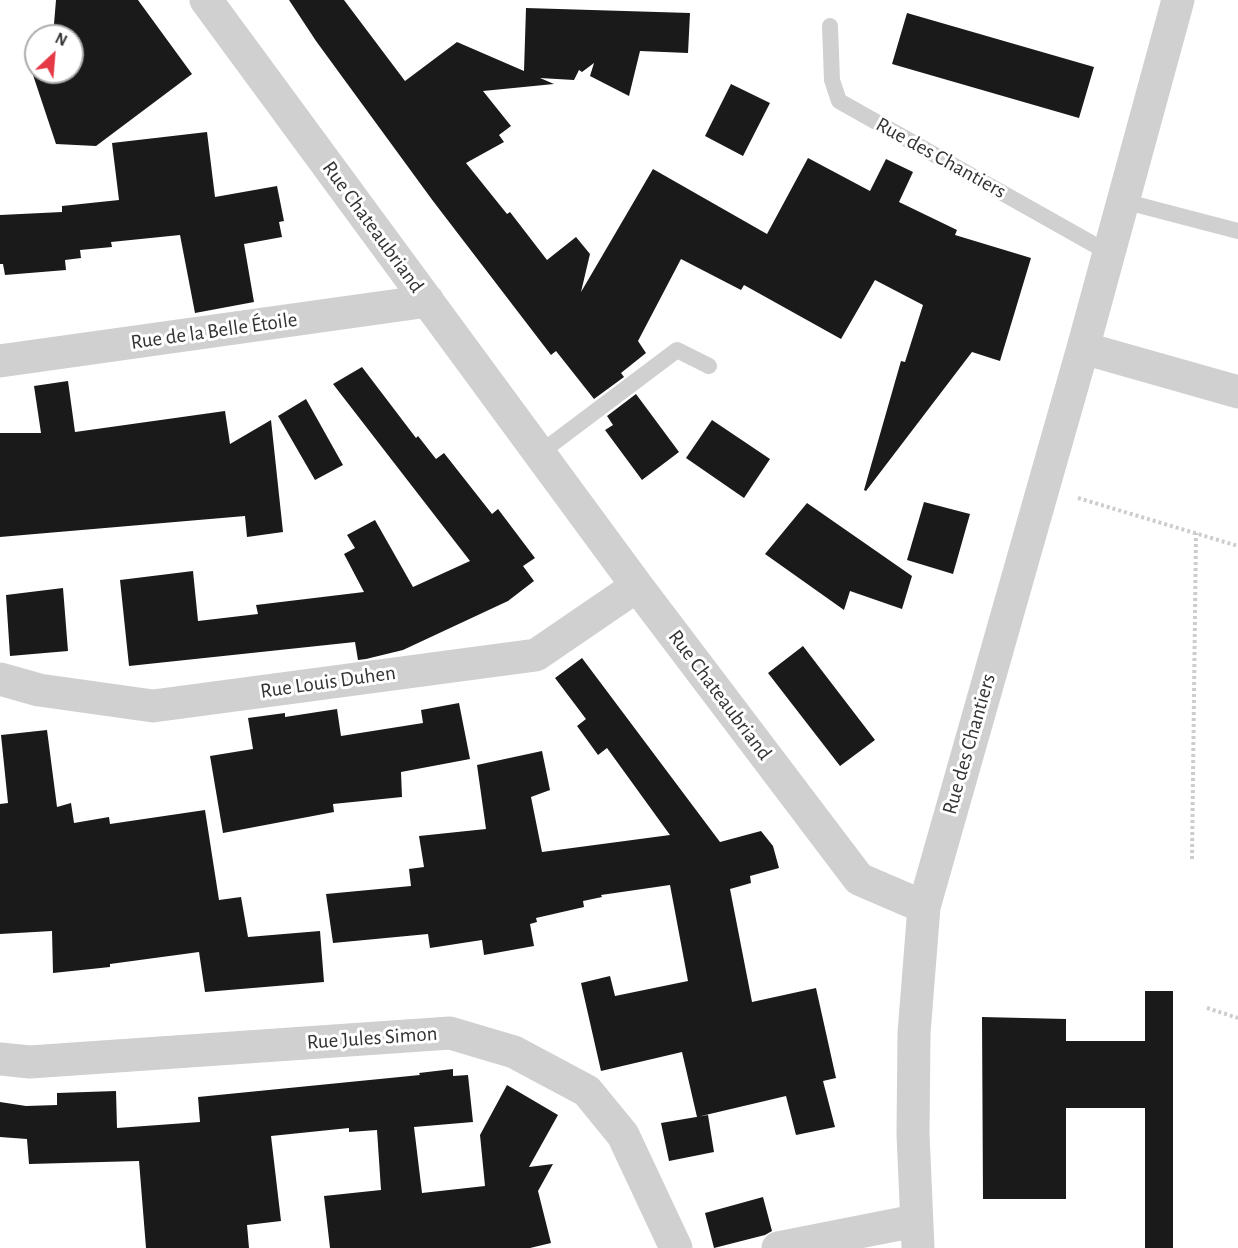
<!DOCTYPE html>
<html>
<head>
<meta charset="utf-8">
<style>
	body { margin:0 }
	#map { position:relative; width:1238px; height:1248px; overflow:hidden; background:#fff; font-family:"Alegreya Sans",sans-serif }
	canvas { display:block }
	.north { position:absolute; left:24px; top:24px; width:60px; height:60px; box-sizing:border-box; background:#fff; border:2px solid #adadad; border-radius:50%; rotate:26deg; font-size:16px; font-weight:700; line-height:24px; text-align:center; color:#333 }
	.north::after { content:''; display:block; margin:auto; width:21px; height:27px; background:#e63946; clip-path:polygon(50% 0,100% 100%,50% 72%,0 100%) }
</style>
</head>
<body>
<div id="map">
<canvas width="1238" height="1248"></canvas>
<div class="north">N</div>
</div>
<script>
const context = document.querySelector('canvas').getContext('2d');
context.lineJoin = 'round';
function fillPath(path, color) { context.fillStyle = color; context.fill(path, 'evenodd'); }
const shape = rows => new Path2D(rows.map(r => 'M' + r).join(''));
function strokePath(path, color, width, dash) { context.strokeStyle = color; context.lineWidth = width; context.lineCap = dash ? 'butt' : 'round'; context.setLineDash(dash || []); context.stroke(path); }
function label(font, color, halo, rows, align = 'center') {
  context.font = font + ' "Alegreya Sans",sans-serif'; context.lineWidth = 6; context.setLineDash([]); context.textBaseline = 'middle'; context.strokeStyle = halo; context.fillStyle = color; for (const [text, x, y, turn = 0] of rows) {
    context.save(); context.translate(x, y); context.rotate((+turn || 0) * Math.PI / 180); context.textAlign = isNaN(turn) ? turn : align; if (halo) context.strokeText(text, 0, 0); context.fillText(text, 0, 0); context.restore();
  }
}
fillPath(shape([
	[56,0,138,0,192,74,96,146,56,144,32,72,72,72,72,36,53,36],
	[289,0,344,0,405,81,457,42,524,71,526,8,690,13,688,53,640,51,629,96,590,76,594,63,582,72,579,70,574,80,540,78,554,84,483,91,511,126,499,135,504,142,466,163,507,214,510,212,547,260,576,237,590,254,581,292,653,169,767,234,808,158,870,191,886,159,913,172,899,202,957,230,955,235,1031,258,1000,361,972,352,866,491,864,490,901,361,905,362,923,305,875,280,841,339,744,285,741,290,681,259,638,341,646,353,621,373,624,377,594,399,556,351,551,355,433,201,316,41],
	[907,13,1094,67,1079,118,892,64],
	[731,84,770,103,743,156,705,136],
	[207,132,215,197,277,186,284,221,279,222,282,237,244,244,254,302,195,313,180,235,111,242,112,247,80,250,81,258,65,260,66,270,5,275,3,264,0,264,0,215,62,212,62,206,119,200,112,143],
	[362,367,416,438,418,436,436,459,444,453,492,514,498,509,535,558,523,566,534,581,508,601,403,650,366,659,358,660,355,642,129,666,120,580,193,571,198,621,258,614,256,605,364,592,344,554,355,548,347,535,375,520,413,587,470,561,333,384],
	[68,381,75,432,225,411,230,444,271,420,283,532,247,537,245,516,0,537,0,433,41,433,34,386],
	[636,394,679,452,642,480,605,430,613,425,607,416],
	[306,399,343,465,315,480,278,416],
	[712,420,770,459,744,498,686,458],
	[924,502,970,514,953,574,907,560],
	[807,503,912,576,902,609,850,591,844,610,765,554],
	[63,588,68,651,10,656,6,595],
	[803,646,875,740,840,766,768,673],
	[582,658,720,842,761,831,773,846,779,868,750,876,751,883,730,889,752,1002,816,988,836,1078,823,1081,835,1127,796,1135,786,1096,697,1117,682,1052,601,1071,581,983,610,976,615,996,688,981,670,885,601,895,602,897,583,901,584,907,536,918,537,922,530,924,534,946,484,955,482,940,430,948,428,934,333,943,326,894,411,886,409,869,424,867,419,836,486,829,477,765,542,751,550,790,531,797,542,852,670,835,607,748,598,755,577,726,586,719,555,678],
	[459,703,470,759,401,772,402,797,333,804,334,812,223,833,210,756,253,749,248,718,285,713,285,717,337,709,341,736,423,723,421,710],
	[47,730,57,807,71,803,74,823,109,817,110,824,205,810,219,900,241,897,248,937,320,931,324,982,205,992,199,952,110,964,110,967,53,973,52,931,0,934,0,804,8,803,1,735],
	[1145,991,1173,991,1173,1248,1145,1248,1145,1108,1066,1108,1066,1199,983,1199,982,1017,1066,1019,1066,1041,1145,1041],
	[453,1069,453,1076,468,1075,473,1122,414,1127,422,1193,485,1186,480,1135,507,1085,558,1115,529,1167,553,1164,538,1191,551,1243,530,1248,330,1248,324,1196,381,1190,377,1130,349,1132,349,1128,271,1136,281,1221,247,1225,249,1248,146,1248,139,1161,29,1164,27,1139,0,1137,0,1102,26,1106,57,1105,57,1093,116,1091,117,1128,200,1122,198,1097,420,1075,419,1073],
	[708,1115,714,1152,669,1161,661,1123],
	[763,1197,772,1231,765,1235,714,1248,705,1213]
]), '#1a1a1a');
strokePath(shape([
	[1078,498,1238,546],
	[1192,859,1196,533],
	[1207,1008,1238,1018]
]), '#cdcdcd', 4, [3, 3]);
strokePath(shape([
	[830,26,832,80,839,101,1109,253],
	[1123,201,1238,231],
	[540,453,677,350,709,366]
]), '#d0d0d0', 16);
strokePath(shape([
	[206,0,637,586,859,879,924,907],
	[1083,348,1238,392],
	[0,361,428,301],
	[0,679,39,690,153,706,536,655,637,586],
	[0,1059,30,1062,450,1033,514,1052,587,1091,623,1135,676,1248],
	[778,1248,915,1221],
	[918,1248,913,1134,914,1033,924,907,1083,348,1178,0]
]), '#d0d0d0', 33);
label('21px', '#333', '#fff', [
	["Rue des Chantiers",941,158,29],
	["Rue Chateaubriand",373,227,54],
	["Rue de la Belle Étoile",214,331,-8],
	["Rue Louis Duhen",328,682,-8],
	["Rue Chateaubriand",720,695,53],
	["Rue des Chantiers",969,744,-74],
	["Rue Jules Simon",372,1038,-4]
]);
</script>
</body>
</html>
